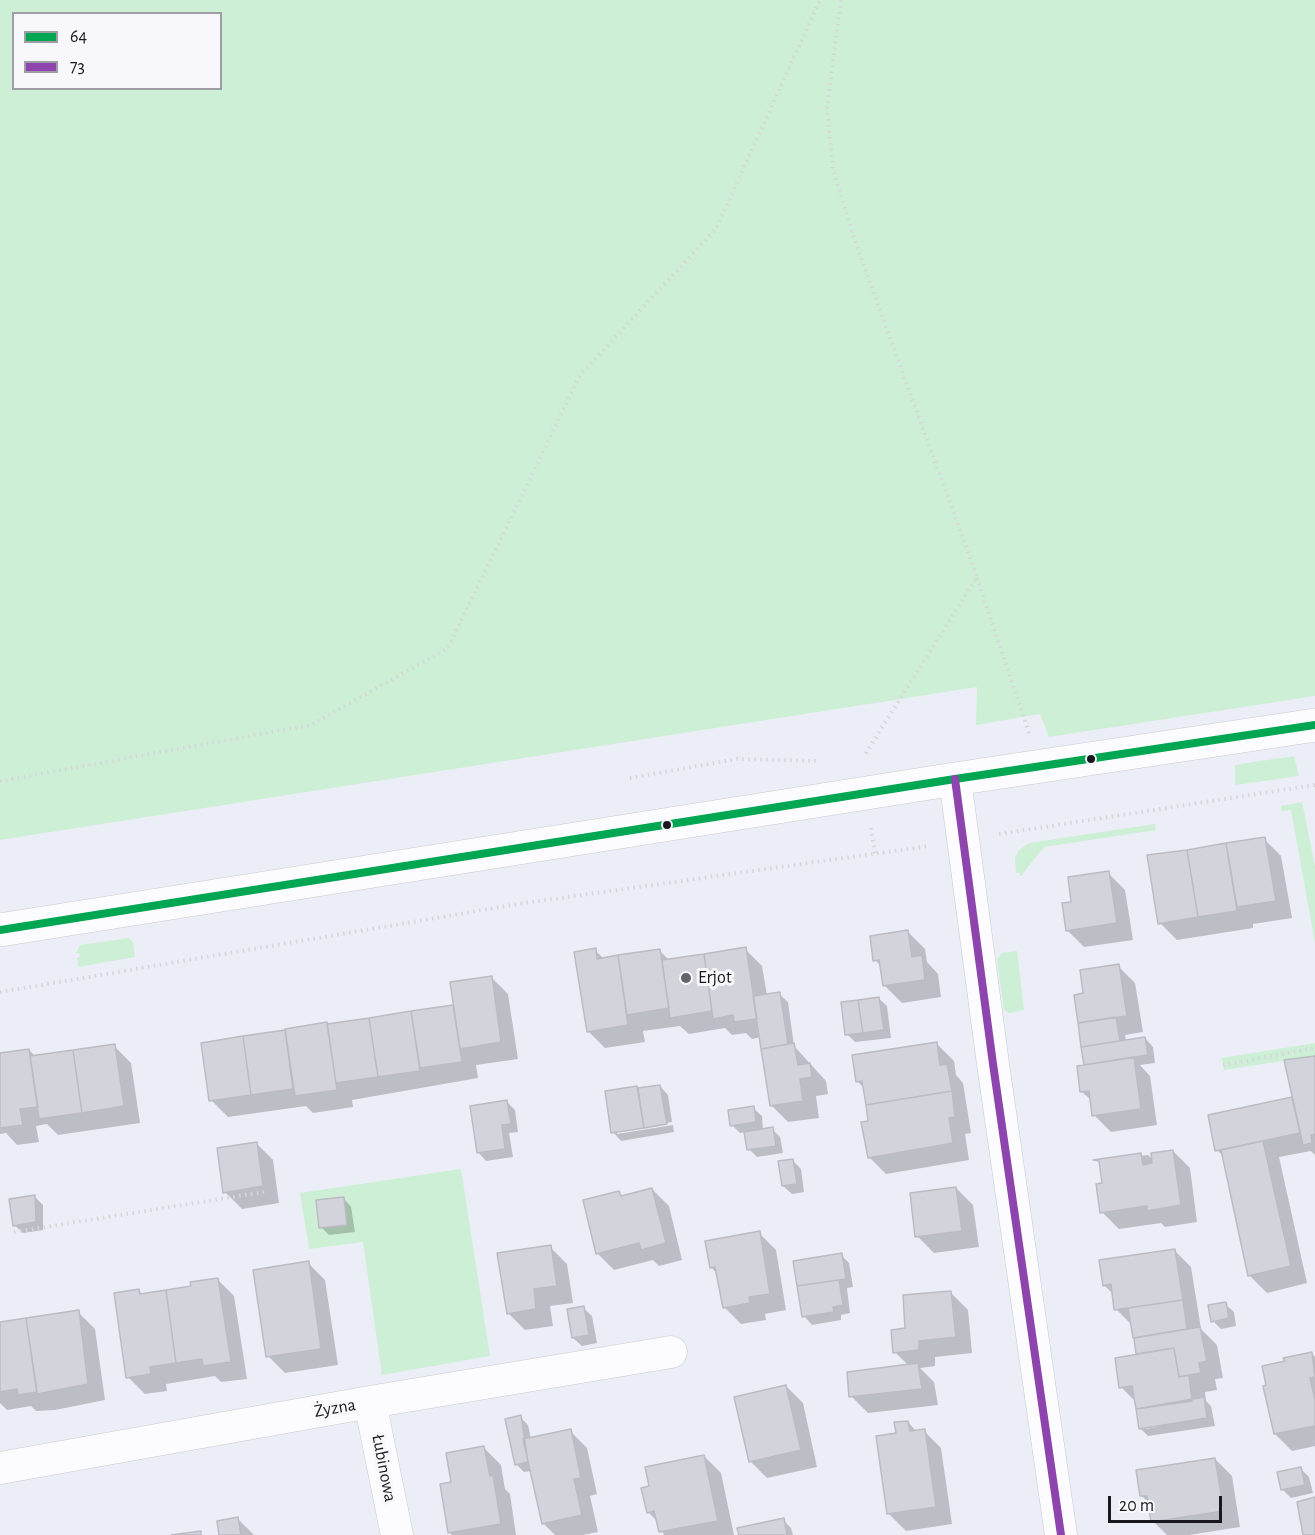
<!DOCTYPE html>
<html>
<head>
<meta charset="utf-8">
<style>
	body { margin:0 }
	#map { position:relative; width:1315px; height:1535px; overflow:hidden; background:#eceef7; font-family:"Alegreya Sans",sans-serif }
	canvas { display:block }
	.legend { position:absolute; left:12px; top:12px; width:210px; height:78px; box-sizing:border-box; background:#f8f8fc; border:2px solid #9e9fa4; margin:0; padding:8px 10px; list-style:none; font-size:18px; color:#18191f }
	.legend li { display:flex; align-items:center; gap:12px; height:30px }
	.legend b { width:30px; border:2px solid #9e9fa4 }
	.scale { position:absolute; left:1108px; top:1496px; width:114px; height:27px; box-sizing:border-box; border:3px solid #18191f; border-top:0; padding-left:8px; font-size:18px; line-height:21px; white-space:nowrap; color:#18191f; -webkit-text-stroke:4px #f8f8fc; paint-order:stroke }
</style>
</head>
<body>
<div id="map">
<canvas width="1315" height="1535"></canvas>
<ul class="legend">
<li><b style="height:8px;background:#00a651"></b>64</li>
<li><b style="height:8px;background:#8e44ad"></b>73</li>
</ul>
<div class="scale">20 m</div>
</div>
<script>
const context = document.querySelector('canvas').getContext('2d');
context.lineJoin = 'round';
function fillPath(path, color) { context.fillStyle = color; context.fill(path, 'evenodd'); }
const shape = rows => new Path2D(rows.map(r => 'M' + r).join(''));
function strokePath(path, color, width, dash) { context.strokeStyle = color; context.lineWidth = width; context.lineCap = dash ? 'butt' : 'round'; context.setLineDash(dash || []); context.stroke(path); }
function label(font, color, halo, rows, align = 'center') {
  context.font = font + ' "Alegreya Sans",sans-serif'; context.lineWidth = 6; context.setLineDash([]); context.textBaseline = 'middle'; context.strokeStyle = halo; context.fillStyle = color; for (const [text, x, y, turn = 0] of rows) {
    context.save(); context.translate(x, y); context.rotate((+turn || 0) * Math.PI / 180); context.textAlign = isNaN(turn) ? turn : align; if (halo) context.strokeText(text, 0, 0); context.fillText(text, 0, 0); context.restore();
  }
}
fillPath(shape([
	[0,0,1315,0,1315,696,1049,737,1040,714,976,725,977,687,0,840],
	[14,14,220,14,220,88,14,88],
	[1294,756,1299,776,1235,785,1235,765],
	[1302,802,1315,866,1315,943,1291,810,1282,811,1281,806],
	[1155,824,1156,830,1044,847,1020,877,1020,873,1016,873,1015,857,1019,850,1029,843],
	[129,938,133,942,135,957,78,967,77,958,80,957,79,953,76,953,80,945],
	[1017,951,1024,1010,1009,1013,1004,1010,997,959,1002,953],
	[1315,1043,1315,1056,1224,1070,1222,1058],
	[461,1169,490,1356,382,1375,363,1242,309,1249,300,1193]
]), '#cdefd5');
fillPath(shape([
	[1264,839,1281,856,1292,918,1253,924,1253,928,1177,940,1160,923,1148,856],
	[1108,873,1125,890,1133,940,1084,947,1067,930,1073,903],
	[908,932,925,949,927,962,938,974,941,997,902,1003,885,986,882,967,875,960],
	[745,949,762,966,767,995,779,994,788,1002,794,1046,826,1081,828,1094,816,1096,819,1118,788,1122,771,1105,761,1037,752,1039,746,1033,732,1035,725,1028,689,1034,680,1026,643,1031,645,1042,605,1048,588,1031,595,950,604,959,660,951,669,960],
	[1118,966,1135,983,1143,1032,1125,1035,1126,1041,1145,1038,1153,1047,1155,1063,1140,1065,1150,1076,1157,1125,1111,1132,1094,1115,1092,1101,1082,1092,1086,1066,1085,995],
	[491,977,508,994,518,1059,476,1065,478,1078,352,1100,353,1107,313,1113,306,1106,228,1117,211,1100,202,1044,455,1007],
	[878,998,887,1006,891,1038,855,1042,847,1034],
	[937,1044,954,1061,956,1075,963,1083,971,1133,965,1134,969,1160,886,1174,869,1157,869,1123,865,1089,857,1081],
	[114,1046,131,1063,140,1123,58,1135,47,1124,36,1126,39,1142,17,1145,6,1133,0,1134,0,1054,29,1050,36,1057],
	[1315,1057,1315,1155,1311,1151,1279,1157,1307,1283,1267,1293,1250,1276,1224,1157,1217,1150,1210,1116,1294,1098],
	[660,1086,668,1095,672,1122,617,1131,617,1134,673,1125,674,1132,621,1141,613,1132,637,1087,639,1090],
	[507,1102,515,1110,518,1132,509,1133,513,1157,486,1161,478,1152],
	[753,1108,762,1116,763,1130,772,1129,780,1137,783,1153,757,1157,749,1149,746,1132,740,1133,732,1125],
	[256,1143,273,1160,279,1203,242,1209,225,1192],
	[1173,1151,1190,1168,1197,1222,1165,1227,1161,1223,1119,1229,1102,1212,1104,1184,1100,1161,1148,1155,1154,1161],
	[793,1161,801,1169,804,1192,792,1194,783,1186],
	[956,1188,973,1205,979,1247,934,1253,917,1236],
	[652,1189,669,1206,682,1260,659,1266,653,1260,614,1270,597,1253,618,1192,623,1197],
	[34,1196,43,1205,43,1230,23,1233,14,1225],
	[343,1198,351,1207,355,1232,329,1235,321,1227],
	[759,1233,776,1250,786,1310,765,1314,766,1320,741,1324,724,1307,718,1275,711,1267],
	[550,1247,567,1264,573,1303,550,1306,553,1326,525,1330,508,1313],
	[1174,1250,1191,1267,1201,1329,1217,1345,1223,1378,1215,1379,1217,1390,1205,1392,1206,1401,1211,1406,1215,1426,1148,1436,1140,1428,1136,1402,1121,1387,1137,1355,1133,1326,1116,1309,1114,1295,1104,1285],
	[1153,1425,1156,1427,1145,1429,1145,1426],
	[841,1255,849,1263,853,1287,847,1288,850,1313,841,1315,841,1320,812,1325,804,1316,795,1262],
	[308,1263,325,1280,338,1365,285,1373,268,1356],
	[217,1279,234,1296,247,1379,221,1382,215,1376,166,1384,167,1391,145,1394,128,1377,139,1291,142,1295,193,1287],
	[951,1293,968,1310,972,1353,935,1357,935,1366,920,1368,934,1382,938,1405,868,1413,851,1396,909,1366,895,1352,907,1330],
	[1225,1304,1234,1312,1236,1326,1221,1329,1213,1321],
	[583,1308,592,1316,597,1343,582,1346,573,1338],
	[78,1312,95,1329,105,1400,55,1410,36,1411,31,1406,7,1410,0,1403,0,1324],
	[1312,1353,1315,1357,1315,1446,1292,1451,1275,1434],
	[786,1386,803,1403,817,1467,767,1478,750,1461],
	[520,1417,528,1425,531,1439,570,1431,587,1448,597,1494,590,1496,598,1532,583,1535,555,1535,543,1523,531,1471,524,1472,516,1464],
	[908,1422,917,1432,924,1431,941,1448,952,1524,906,1531,889,1514,898,1435],
	[484,1448,501,1465,505,1489,510,1494,516,1535,452,1535,449,1532,452,1483],
	[704,1456,721,1473,734,1535,664,1535,658,1522,648,1512,651,1487],
	[1215,1459,1232,1476,1240,1527,1189,1535,1167,1535,1153,1521,1150,1504,1142,1496],
	[1301,1469,1309,1477,1313,1493,1291,1498,1283,1490],
	[238,1519,254,1535,220,1535],
	[783,1520,791,1528,793,1535,740,1535]
]), '#0003');
const building = shape([
	[1265,837,1276,901,1237,907,1226,843,1265,837],
	[1226,843,1237,911,1198,917,1187,850,1226,843],
	[1187,850,1198,917,1158,924,1147,855,1187,850],
	[1109,871,1117,923,1066,931,1062,903,1071,902,1068,877,1109,871],
	[908,930,912,957,922,955,925,980,883,986,879,960,873,961,870,936,908,930],
	[746,947,757,1019,734,1022,733,1015,713,1019,704,954,746,947],
	[596,948,597,959,618,955,628,1025,587,1032,574,952,596,948],
	[660,949,669,1008,627,1015,618,955,660,949],
	[704,954,712,1011,670,1018,662,960,704,954],
	[1119,964,1127,1016,1078,1023,1074,995,1083,993,1080,970,1119,964],
	[492,976,501,1042,460,1049,450,982,492,976],
	[780,992,788,1044,761,1049,753,996,780,992],
	[879,997,884,1030,863,1033,858,1000,879,997],
	[858,1000,863,1033,845,1035,841,1002,858,1000],
	[453,1005,462,1062,420,1068,411,1011,453,1005],
	[411,1011,420,1071,378,1077,369,1018,411,1011],
	[1116,1017,1120,1041,1081,1047,1078,1023,1116,1017],
	[369,1018,378,1077,336,1083,327,1024,369,1018],
	[327,1022,337,1090,295,1096,285,1029,327,1022],
	[285,1030,293,1089,251,1095,243,1036,285,1030],
	[243,1036,251,1095,209,1101,201,1043,243,1036],
	[1145,1037,1148,1055,1084,1065,1081,1047,1145,1037],
	[937,1042,940,1065,947,1064,952,1091,866,1105,862,1081,856,1082,852,1055,937,1042],
	[794,1043,798,1065,810,1063,812,1077,800,1079,803,1101,770,1106,761,1049,794,1043],
	[115,1044,124,1106,82,1113,73,1050,115,1044],
	[29,1049,38,1107,20,1109,23,1125,0,1128,0,1053,29,1049],
	[73,1050,82,1113,39,1119,30,1056,73,1050],
	[1315,1056,1315,1134,1311,1135,1312,1143,1303,1145,1284,1060,1315,1056],
	[1134,1057,1141,1109,1092,1116,1089,1091,1080,1092,1077,1066,1134,1057],
	[660,1085,667,1124,644,1128,638,1088,660,1085],
	[637,1086,644,1128,611,1133,605,1091,637,1086],
	[952,1091,955,1117,949,1118,953,1143,868,1158,861,1122,868,1121,866,1105,952,1091],
	[1292,1097,1300,1133,1215,1151,1208,1115,1292,1097],
	[507,1100,511,1124,502,1125,505,1149,477,1153,470,1106,507,1100],
	[754,1106,756,1122,730,1126,728,1110,754,1106],
	[773,1127,776,1146,747,1150,744,1132,773,1127],
	[1263,1141,1291,1266,1248,1276,1221,1150,1263,1141],
	[257,1142,263,1186,223,1193,217,1148,257,1142],
	[1173,1150,1181,1205,1147,1211,1147,1206,1100,1213,1096,1184,1102,1183,1099,1161,1093,1160,1141,1153,1143,1165,1152,1163,1151,1153,1173,1150],
	[793,1159,797,1184,782,1186,778,1161,793,1159],
	[956,1187,962,1231,915,1237,910,1193,956,1187],
	[652,1188,666,1243,641,1250,639,1243,596,1254,583,1200,619,1191,621,1196,652,1188],
	[35,1195,36,1222,13,1226,9,1199,35,1195],
	[344,1197,347,1225,319,1228,316,1200,344,1197],
	[760,1231,770,1294,749,1297,750,1303,723,1308,715,1267,710,1268,705,1241,760,1231],
	[551,1245,557,1286,534,1289,536,1309,507,1314,497,1253,551,1245],
	[1175,1249,1183,1300,1114,1310,1111,1284,1103,1286,1099,1260,1175,1249],
	[842,1253,846,1279,797,1286,793,1261,842,1253],
	[309,1261,321,1349,266,1357,253,1270,309,1261],
	[218,1278,231,1362,203,1366,202,1359,176,1363,166,1290,191,1286,190,1282,218,1278],
	[839,1280,843,1305,833,1307,834,1312,802,1317,797,1286,839,1280],
	[139,1289,140,1294,166,1290,176,1363,150,1367,151,1374,126,1378,114,1293,139,1289],
	[951,1291,956,1337,919,1341,919,1350,893,1353,891,1330,905,1328,903,1295,951,1291],
	[1183,1300,1187,1329,1133,1338,1128,1308,1183,1300],
	[1226,1302,1229,1318,1211,1322,1208,1305,1226,1302],
	[584,1306,589,1335,572,1338,567,1309,584,1306],
	[79,1310,88,1384,37,1394,26,1318,79,1310],
	[26,1318,37,1392,18,1395,17,1389,0,1392,0,1322,26,1318],
	[1200,1327,1207,1361,1199,1363,1201,1373,1179,1377,1174,1348,1136,1354,1134,1338,1200,1327],
	[1174,1348,1179,1377,1189,1375,1192,1401,1136,1409,1132,1386,1119,1388,1115,1358,1174,1348],
	[1312,1352,1315,1377,1310,1378,1315,1400,1315,1426,1274,1434,1263,1386,1266,1385,1262,1366,1285,1361,1283,1358,1312,1352],
	[918,1363,922,1389,849,1397,847,1372,918,1363],
	[786,1385,801,1450,749,1462,734,1397,786,1385],
	[1204,1397,1207,1418,1139,1429,1136,1409,1204,1397],
	[521,1415,528,1462,515,1465,505,1419,521,1415],
	[908,1421,910,1431,925,1429,936,1507,887,1514,876,1436,896,1433,894,1422,908,1421],
	[571,1429,581,1478,574,1479,582,1515,542,1524,523,1439,571,1429],
	[484,1446,490,1476,493,1475,501,1524,448,1533,440,1484,451,1482,446,1453,484,1446],
	[704,1455,718,1521,659,1532,654,1511,647,1513,641,1488,649,1486,645,1467,704,1455],
	[1215,1458,1224,1511,1151,1522,1147,1496,1140,1496,1136,1470,1215,1458],
	[1301,1467,1305,1485,1281,1490,1277,1472,1301,1467],
	[1315,1497,1315,1535,1303,1535,1297,1502,1315,1497],
	[238,1517,241,1535,219,1535,217,1521,238,1517],
	[784,1518,787,1535,739,1535,737,1528,784,1518],
	[201,1531,201,1535,171,1535,201,1531]
]);
fillPath(building, '#d3d4db');
strokePath(building, '#bbbcc3', 1.5);
const street = shape([
	[955,779,993,1064,1061,1535],
	[370,1402,397,1535],
	[0,1468,370,1402,671,1352]
]);
const secondary = shape([
	[0,930,955,779,1315,725]
]);
strokePath(street, '#c8cad0', 33);
strokePath(secondary, '#c8cad0', 34);
strokePath(shape([
	[841,0,827,109,833,170,857,247,977,577,864,756],
	[977,578,1029,733],
	[630,778,737,759,820,761],
	[0,781,311,725,448,648,580,375,716,229,820,0],
	[871,828,875,854],
	[999,834,1315,785],
	[0,992,518,904,929,846],
	[1223,1065,1315,1048],
	[14,1232,264,1192]
]), '#d6d6d9', 4, [1.5, 4.5]);
strokePath(street, '#fcfcfe', 32);
strokePath(secondary, '#fcfcfe', 33);
strokePath(shape([
	[0,930,955,779,1315,725]
]), '#00a651', 8);
strokePath(shape([
	[955,779,993,1064,1061,1535]
]), '#8e44ad', 8);
for (const [x, y, r, color] of [
	[1091,759,5,"#18191f"],
	[667,825,5,"#18191f"],
	[686,978,6,"#62646b"]
]) { const dot = new Path2D(); dot.arc(x, y, r, 0, 2 * Math.PI); context.fillStyle = color; context.fill(dot); strokePath(dot, '#f8f8fc', 2); }
label('18px', '#18191f', '#f8f8fc', [
	["Erjot",698,978]
], 'left');
label('18px', '#18191f', '#f8f8fc', [
	["Żyzna",335,1408,-10],
	["Łubinowa",384,1468,79]
]);
</script>
</body>
</html>
